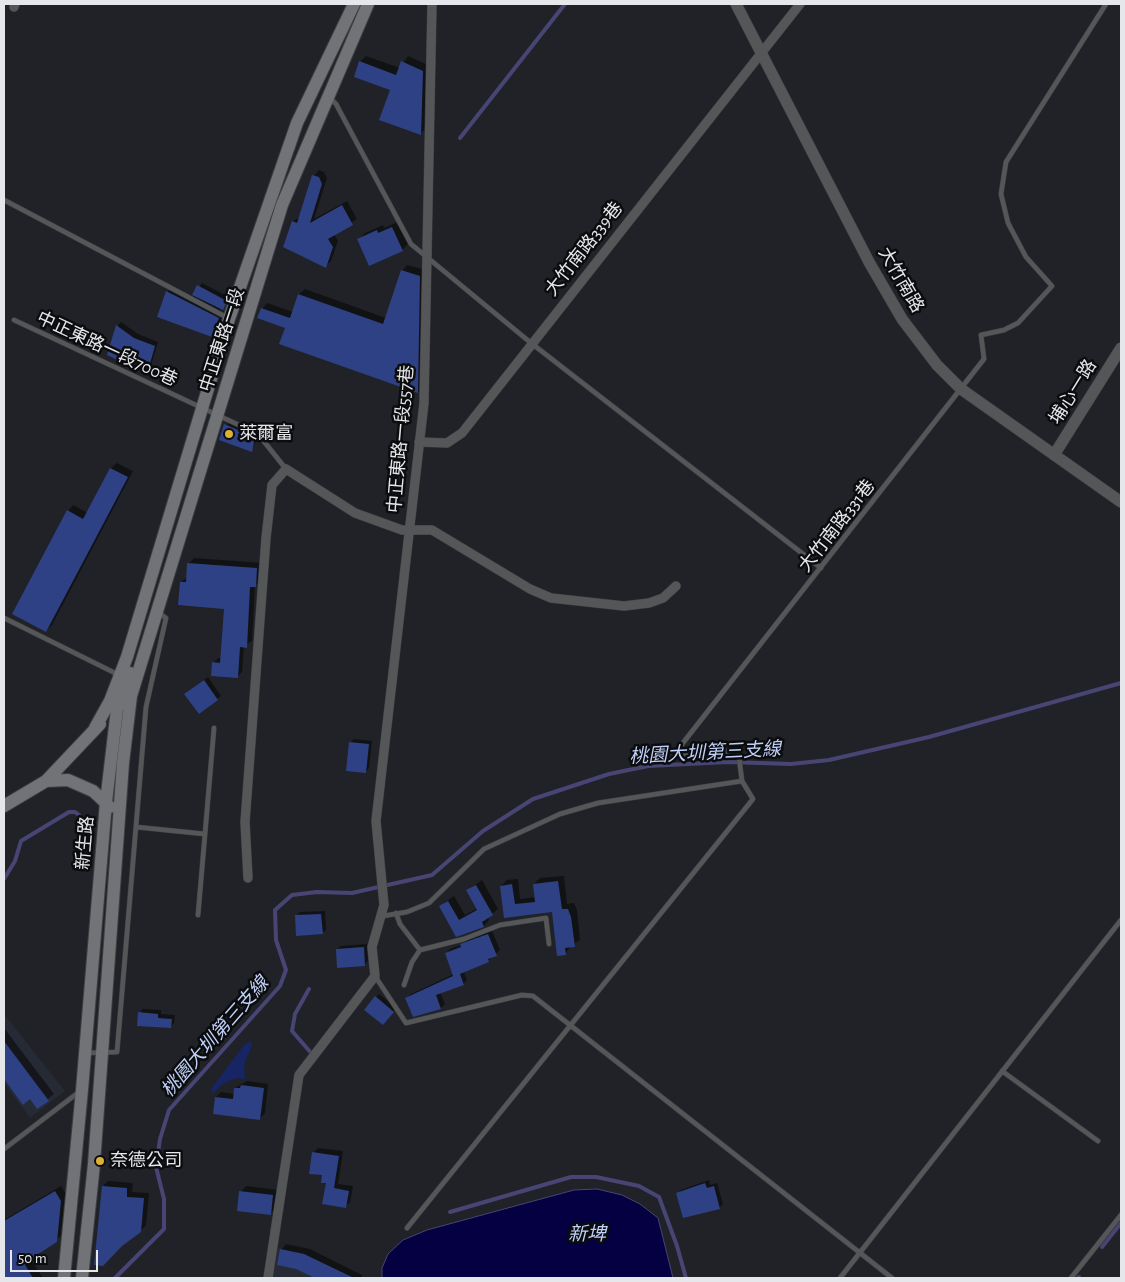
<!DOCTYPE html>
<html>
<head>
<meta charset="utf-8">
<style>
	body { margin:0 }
	#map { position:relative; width:1125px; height:1282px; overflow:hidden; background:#202227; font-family:"Alegreya Sans",sans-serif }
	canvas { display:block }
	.frame { position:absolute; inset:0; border:5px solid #e6e7eb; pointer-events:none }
	.scale { position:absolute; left:10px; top:1250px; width:88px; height:22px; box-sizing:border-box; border:2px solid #e6e7eb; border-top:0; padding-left:6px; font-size:15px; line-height:18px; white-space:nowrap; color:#e6e7eb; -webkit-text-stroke:4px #0b0c0e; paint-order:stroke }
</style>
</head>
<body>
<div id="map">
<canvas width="1125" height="1282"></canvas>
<div class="frame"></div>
<div class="scale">50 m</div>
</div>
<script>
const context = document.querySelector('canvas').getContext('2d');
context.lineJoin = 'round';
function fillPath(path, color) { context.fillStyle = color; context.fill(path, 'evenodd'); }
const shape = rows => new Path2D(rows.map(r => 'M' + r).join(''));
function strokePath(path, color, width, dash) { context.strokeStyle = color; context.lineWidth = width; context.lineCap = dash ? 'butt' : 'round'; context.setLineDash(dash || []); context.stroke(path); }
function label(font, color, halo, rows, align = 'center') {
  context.font = font + ' "Alegreya Sans","Noto Sans TC",sans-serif'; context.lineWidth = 5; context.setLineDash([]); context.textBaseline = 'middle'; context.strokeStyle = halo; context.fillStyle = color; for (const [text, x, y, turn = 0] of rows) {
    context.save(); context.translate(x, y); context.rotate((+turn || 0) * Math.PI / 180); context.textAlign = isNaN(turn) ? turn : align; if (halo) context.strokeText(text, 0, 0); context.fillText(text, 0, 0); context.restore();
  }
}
fillPath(shape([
	[4,1014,65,1091,30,1118,4,1083],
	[278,1248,303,1253,354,1278,273,1278]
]), '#262a35');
fillPath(shape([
	[251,1041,252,1046,244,1064,245,1079,236,1078,221,1085,213,1094,211,1089,244,1045]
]), '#172565');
const water = shape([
	[597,1189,622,1195,640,1204,658,1218,673,1278,382,1278,382,1268,388,1254,403,1240,427,1230,574,1190,597,1189]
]);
fillPath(water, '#040041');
strokePath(water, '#484574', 1);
fillPath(shape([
	[366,56,400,68,408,56,428,65,426,128,421,133,392,90,360,62],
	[319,170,324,172,327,178,314,219,347,201,357,219,334,234,338,241,331,261,326,266,285,247,293,221,301,217,314,176],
	[398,222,408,244,402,250,359,239,365,233,383,225,384,228],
	[407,265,426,270,423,386,418,392,286,327,262,309,267,303,293,312,299,294,305,289,386,318,402,271],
	[202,283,229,297,220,310,224,312,218,329,212,335,167,292,173,286,193,296],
	[121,322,138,334,158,342,152,362,148,365,127,358,124,361,109,354,118,325],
	[229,421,259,435,251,451,220,440],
	[117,463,133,471,52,625,46,631,68,511,73,505,88,513,111,468],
	[194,558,262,563,260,581,255,586,252,641,244,646,242,672,237,677,213,663,218,658,222,658,225,608,181,582,188,577,189,563],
	[208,677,221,696,217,699,190,690],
	[354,739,372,741,369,768,366,772,350,743],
	[564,876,567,904,574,903,577,910,580,940,571,946,565,954,553,911,505,917,501,886,507,880,518,879,520,899,536,897,534,884,540,878],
	[482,880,498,909,488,917,489,920,484,926,456,935,440,906,454,896,465,915,478,908,468,890],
	[325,911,326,930,322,933,296,916,300,912],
	[492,931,500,950,488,961,464,972,467,980,463,984,440,992,445,1004,441,1008,406,998,411,994,454,974,446,953,450,949,461,945,466,940],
	[367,944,368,961,364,965,337,949,341,946],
	[379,994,396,1008,387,1020,376,997],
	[143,1009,161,1010,161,1014,175,1015,174,1023,170,1027,140,1012],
	[4,1028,54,1094,38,1107,31,1097,23,1103,4,1079],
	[247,1081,268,1084,265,1113,260,1118,216,1097,221,1092,234,1094,235,1088],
	[318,1148,343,1151,338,1184,353,1186,350,1202,345,1207,328,1182,313,1153],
	[709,1180,710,1185,717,1183,723,1204,719,1208,677,1194,681,1190],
	[108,1181,133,1183,132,1192,149,1193,146,1225,140,1231,103,1186],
	[61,1186,66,1194,62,1235,30,1258,43,1278,4,1278,4,1220],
	[246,1186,279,1190,276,1208,271,1213,241,1192],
	[286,1244,310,1249,362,1275,361,1278,333,1278,334,1275,281,1250]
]), '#0007');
strokePath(shape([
	[460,138,565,4],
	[4,879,15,861,21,841,69,812,75,812,79,815,84,834],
	[309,989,295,1014,292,1031,312,1054],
	[450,1212,571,1177,596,1177,639,1186,659,1197,677,1246,686,1278],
	[1102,1247,1121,1223],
	[115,1278,164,1229,164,1199,156,1167,160,1139,169,1110,280,986,286,970,276,940,275,910,292,895,317,892,352,893,432,875,483,831,533,799,609,774,648,766,728,762,791,764,829,760,929,737,1121,683],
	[1078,1278,1079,1277]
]), '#484574', 4);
fillPath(shape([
	[359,61,396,75,401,61,423,71,421,135,379,120,390,90,354,77],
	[312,175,319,177,322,184,310,223,342,205,353,225,328,239,333,247,326,268,283,247,292,221,297,223],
	[392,227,403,251,369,266,357,239,377,230,378,233],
	[401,270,420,276,418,393,279,344,285,328,257,318,261,308,290,318,298,294,383,324],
	[197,285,227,301,223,310,192,295],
	[166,291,219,318,212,337,157,317],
	[116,325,134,338,155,346,149,367,125,359,124,363,107,355],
	[224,424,255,437,252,452,219,440],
	[110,468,128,477,46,632,12,614,67,510,83,519],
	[187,563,257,568,256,587,250,587,247,648,240,647,238,678,211,676,212,662,220,663,224,609,178,605,180,582,186,582],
	[204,680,218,700,199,714,184,694],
	[349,742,369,744,366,773,346,771],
	[558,881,562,909,568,909,571,917,575,947,565,948,566,955,557,956,552,912,504,918,500,886,512,884,515,904,535,902,533,884],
	[476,885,493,915,482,922,484,927,456,937,439,906,448,901,459,920,477,910,466,890],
	[321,914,323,934,296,936,295,915],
	[488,934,497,956,488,959,489,962,460,974,464,985,436,995,441,1009,413,1017,405,998,453,976,445,953,461,947,460,944],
	[364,947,365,966,337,968,336,949],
	[375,996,394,1012,383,1025,364,1010],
	[138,1012,158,1014,158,1018,172,1019,171,1028,137,1026],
	[4,1041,49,1101,37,1109,30,1099,23,1105,4,1079],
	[241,1085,264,1088,260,1120,213,1114,215,1097,233,1099,234,1088,240,1088],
	[312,1152,339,1156,334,1188,349,1191,346,1208,322,1204,326,1183,321,1183,322,1175,309,1174],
	[705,1183,707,1188,714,1186,720,1209,683,1218,676,1193],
	[102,1186,127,1188,127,1197,144,1198,141,1232,122,1246,103,1266,94,1265],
	[55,1191,61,1201,57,1242,24,1263,33,1278,4,1278,4,1221],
	[239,1191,273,1195,271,1215,237,1211],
	[280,1249,304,1254,354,1278,315,1278,296,1269,277,1265]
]), '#2e4185');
const service = shape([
	[330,98,336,104,411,244,531,343,821,568],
	[4,200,228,318],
	[14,320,258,434,286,469],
	[4,618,119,675],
	[742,781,738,750,687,756,679,748,984,359,981,335,1004,330,1018,323,1052,286,1026,257,1008,223,1001,194,1006,162,1106,4],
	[136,827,205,834,198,915],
	[205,834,214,728],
	[396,913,400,924,420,950,412,962,404,985],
	[383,916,407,912,429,903,484,849,560,814,598,803,742,781,753,799,407,1228],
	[420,950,464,939,500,925,546,918,549,944],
	[375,976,406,1023,522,995,533,996,892,1278],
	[87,1053,117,1052,146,707,166,618,159,613],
	[1002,1071,1098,1141],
	[4,1149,79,1092],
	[840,1278,1121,920],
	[1071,1278,1121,1215]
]);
const minor = shape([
	[14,7,15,4],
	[419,442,447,443,462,433,800,4],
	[248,878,245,822,266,538,272,485,286,469,355,513,402,530,432,530,530,589,551,598,624,606,649,603,663,598,676,586],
	[268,1278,299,1075,375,976,372,947,384,905,376,821,424,403,432,4]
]);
const tertiary = shape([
	[736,4,869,262,902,319,937,365,961,389,1121,502],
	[1054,455,1121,348]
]);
const secondary = shape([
	[95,728,110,701,127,657,229,319,297,123,354,4],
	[46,781,68,780,93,791,110,807],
	[4,806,46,781,100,724],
	[64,1278,82,1090,106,802,117,709,130,673],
	[82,1278,94,1164,123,763,131,696,282,205,368,4]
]);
strokePath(service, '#3c3e42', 5.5);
strokePath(minor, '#3c3e42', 10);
strokePath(tertiary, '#3c3e42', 12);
strokePath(secondary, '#3c3e42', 14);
strokePath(service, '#555658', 4.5);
strokePath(minor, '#555658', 9);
strokePath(tertiary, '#555658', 11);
strokePath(secondary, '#717377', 12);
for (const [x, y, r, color] of [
	[229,434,5,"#ddb133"],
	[100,1161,5,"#ddb133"]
]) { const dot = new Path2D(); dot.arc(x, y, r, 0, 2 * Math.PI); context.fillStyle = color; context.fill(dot); strokePath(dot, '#0b0c0e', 2); }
label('18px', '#e6e7eb', '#0b0c0e', [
	["大竹南路339巷",584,249,-52],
	["大竹南路",901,280,60],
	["中正東路一段",222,340,-72],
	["中正東路一段700巷",107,349,25],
	["埔心一路",1073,392,-58],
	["中正東路一段557巷",401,439,-85],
	["大竹南路331巷",837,526,-52],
	["新生路",85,843,-85]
]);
label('18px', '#e6e7eb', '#0b0c0e', [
	["萊爾富",239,434],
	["奈德公司",110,1161]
], 'left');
label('italic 19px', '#c0d0f8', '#0b0c0e', [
	["桃園大圳第三支線",705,753,-3],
	["桃園大圳第三支線",215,1037,-49],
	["新埤",587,1234]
]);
</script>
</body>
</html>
